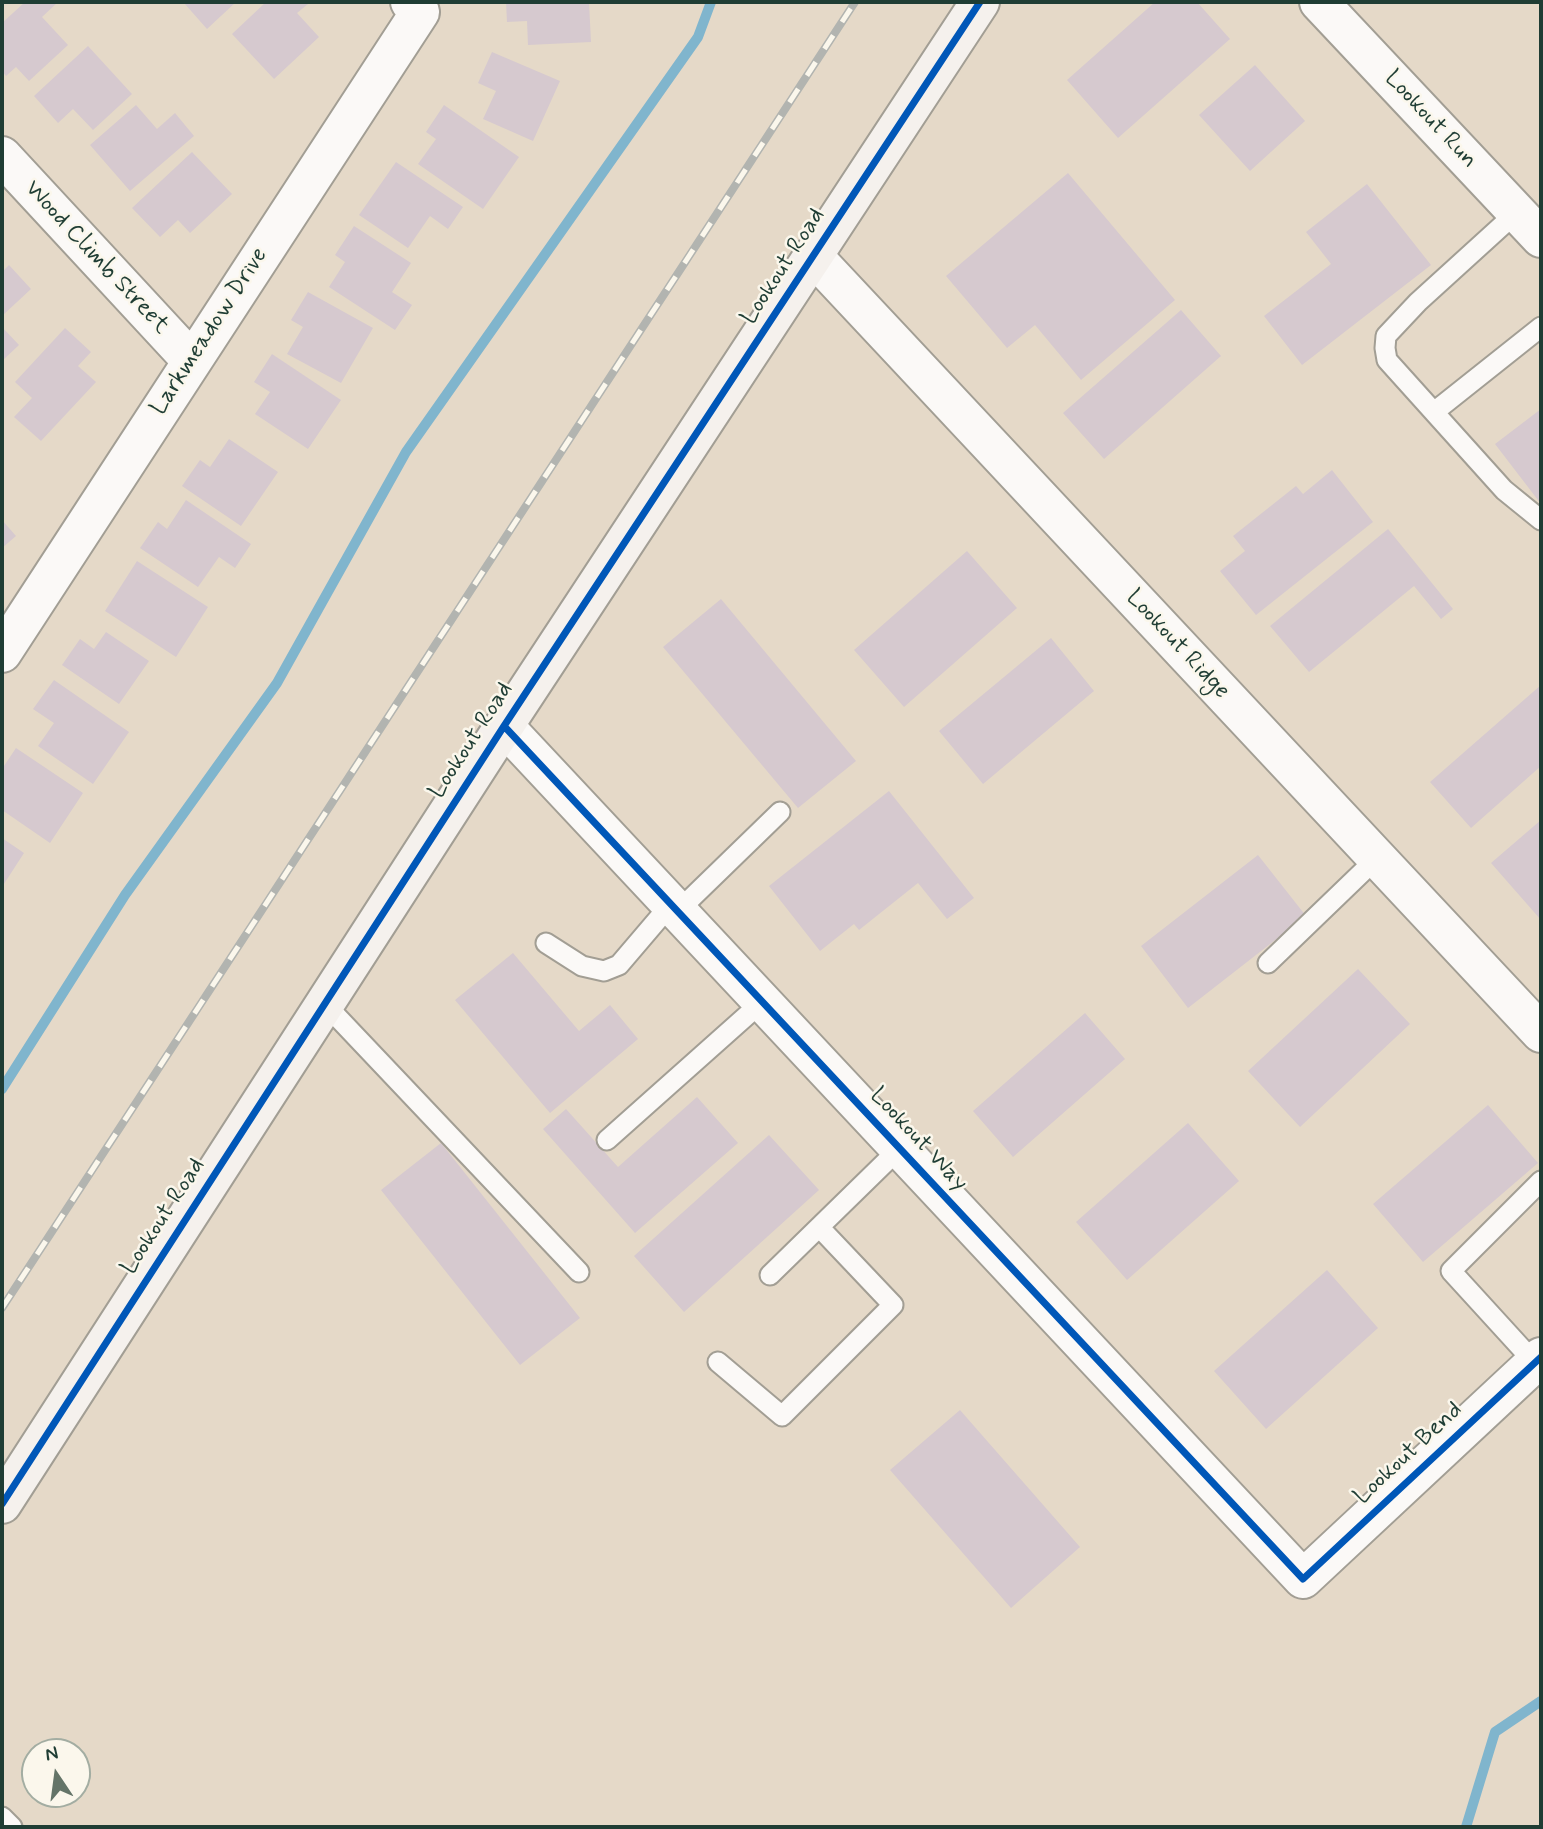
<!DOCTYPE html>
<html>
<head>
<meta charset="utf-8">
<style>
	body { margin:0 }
	#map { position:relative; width:1543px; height:1829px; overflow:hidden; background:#e5d9c8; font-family:Mynerve,sans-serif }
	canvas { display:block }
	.frame { position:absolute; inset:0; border:4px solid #1f3d34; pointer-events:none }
	.north { position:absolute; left:21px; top:1738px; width:70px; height:70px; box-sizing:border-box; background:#fbf7ec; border:2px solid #a3ada2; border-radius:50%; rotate:347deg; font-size:19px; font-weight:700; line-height:28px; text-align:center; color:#1f3d34 }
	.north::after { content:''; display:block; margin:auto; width:24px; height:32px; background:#647468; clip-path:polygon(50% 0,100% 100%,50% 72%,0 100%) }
</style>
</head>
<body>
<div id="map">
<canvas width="1543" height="1829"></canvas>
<div class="frame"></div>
<div class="north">N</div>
</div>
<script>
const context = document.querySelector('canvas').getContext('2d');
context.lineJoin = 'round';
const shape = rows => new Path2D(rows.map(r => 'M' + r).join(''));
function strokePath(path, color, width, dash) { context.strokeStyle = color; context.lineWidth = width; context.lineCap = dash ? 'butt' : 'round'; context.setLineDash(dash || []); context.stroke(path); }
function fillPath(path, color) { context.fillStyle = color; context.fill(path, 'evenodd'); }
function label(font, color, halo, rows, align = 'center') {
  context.font = font + ' Mynerve,sans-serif'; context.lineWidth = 5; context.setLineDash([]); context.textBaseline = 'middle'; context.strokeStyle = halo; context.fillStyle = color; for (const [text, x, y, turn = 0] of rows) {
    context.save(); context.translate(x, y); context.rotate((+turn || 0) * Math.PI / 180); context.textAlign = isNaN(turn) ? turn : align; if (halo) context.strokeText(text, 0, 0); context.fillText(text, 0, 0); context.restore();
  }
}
strokePath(shape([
	[2,1089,125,895,277,683,406,452,698,37,711,2],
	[1466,1827,1495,1732,1541,1701]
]), '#80b5cd', 10);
fillPath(shape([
	[25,2,58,2,42,17,68,45,29,81,16,67,6,76,2,71,2,23],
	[185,2,236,2,207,29,184,3],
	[266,2,305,2,308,4,297,13,319,37,274,79,232,34],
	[506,2,589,2,591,42,528,45,527,21,507,22],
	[1155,2,1197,2,1230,39,1118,138,1067,80],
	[88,46,132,94,93,130,73,109,58,123,34,96],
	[492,52,560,81,533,141,483,119,496,91,478,83],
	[1255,65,1305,121,1250,171,1199,115],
	[136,105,157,129,175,113,194,136,130,191,90,145],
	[444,105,519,157,483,209,418,164,436,139,426,132],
	[192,152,232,194,190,233,178,220,160,237,132,208],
	[396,162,463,207,448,229,430,216,408,248,359,215],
	[1068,173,1175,300,1081,380,1035,325,1007,348,946,276],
	[1367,184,1431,265,1302,365,1264,316,1331,264,1306,232],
	[354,226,411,263,392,292,412,305,395,330,329,287,345,262,335,255],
	[9,265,31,289,2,316,2,272],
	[308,292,373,328,341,383,287,354,303,327,291,320],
	[1181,310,1221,356,1104,459,1063,413],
	[2,327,19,345,2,361],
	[65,328,91,352,78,366,96,382,41,441,14,417,32,398,15,382],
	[272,354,341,400,308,449,255,414,270,392,254,382],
	[1541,409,1541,504,1495,444],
	[229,439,278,472,241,526,182,486,200,460,210,467],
	[1332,470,1373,522,1256,615,1220,571,1245,551,1233,536,1296,486,1303,494],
	[186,500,251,544,235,568,219,557,198,587,140,548,158,522,167,529],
	[2,520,16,536,2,548],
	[1388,529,1453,609,1441,619,1414,586,1309,672,1270,626],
	[967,551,1017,608,904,707,854,650],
	[137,561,208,607,176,657,105,611],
	[721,599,856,761,798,808,663,647],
	[106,632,149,661,119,704,62,665,80,639,94,649],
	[1051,638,1094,691,983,784,939,731],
	[54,680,129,732,93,784,38,746,54,723,33,709],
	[1541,685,1541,766,1471,828,1430,782],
	[16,748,83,793,50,843,2,810,2,769],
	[889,791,974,898,947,919,918,883,859,930,854,924,820,951,769,886],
	[1541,820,1541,920,1491,863],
	[2,838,24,853,2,887],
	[1258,855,1306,916,1188,1008,1141,946],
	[513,953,579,1031,610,1005,638,1039,550,1113,455,1000],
	[1358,969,1410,1024,1300,1127,1248,1071],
	[1085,1013,1125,1059,1013,1157,973,1111],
	[697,1097,738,1143,635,1233,543,1129,566,1109,618,1167],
	[1488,1105,1538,1163,1423,1262,1373,1204],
	[1188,1123,1239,1181,1127,1280,1076,1222],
	[769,1135,819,1190,684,1312,634,1256],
	[441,1143,580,1318,520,1365,381,1190],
	[1327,1270,1378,1328,1266,1429,1214,1371],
	[960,1410,1080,1547,1011,1608,890,1470]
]), '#d6c9cf');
const lane = shape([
	[1517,212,1418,302,1386,336,1385,348,1387,360,1504,490,1541,520],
	[1434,412,1541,327],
	[678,911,780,812],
	[546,943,582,966,604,971,619,965,671,904],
	[1268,963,1377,858],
	[325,1004,579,1272],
	[607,1140,762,1002],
	[770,1275,900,1148],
	[718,1362,782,1416,893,1305,820,1228],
	[1535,1363,1451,1271,1541,1181],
	[2,1817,12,1827]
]);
const street = shape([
	[1319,2,1541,238],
	[2,156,191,360],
	[814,257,1541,1033],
	[2,653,420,12,410,2],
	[504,726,1303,1579,1541,1357]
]);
const secondary = shape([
	[2,1504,504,726,980,2]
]);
strokePath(lane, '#a29e94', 23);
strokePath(street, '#a29e94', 42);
strokePath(secondary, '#a29e94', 42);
strokePath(lane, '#fbf9f7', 19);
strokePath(street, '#fbf9f7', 38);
strokePath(secondary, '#f5f1ed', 38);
const rail = shape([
	[2,1308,855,2]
]);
strokePath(rail, '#b2b4b0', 8);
strokePath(rail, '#fbf7ec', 5, [16]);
strokePath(shape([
	[504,726,1303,1579,1541,1357],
	[2,1504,504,726,980,2]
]), '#0057b8', 7);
label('24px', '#1f3d34', '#fbf7ec', [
	["Lookout Run",1430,120,47],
	["Wood Climb Street",96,258,47],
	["Lookout Road",784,267,-57],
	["Larkmeadow Drive",210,332,-57],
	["Lookout Ridge",1177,645,47],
	["Lookout Road",472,741,-57],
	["Lookout Way",918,1140,47],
	["Lookout Road",164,1217,-57],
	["Lookout Bend",1409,1454,-43]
]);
</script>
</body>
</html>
